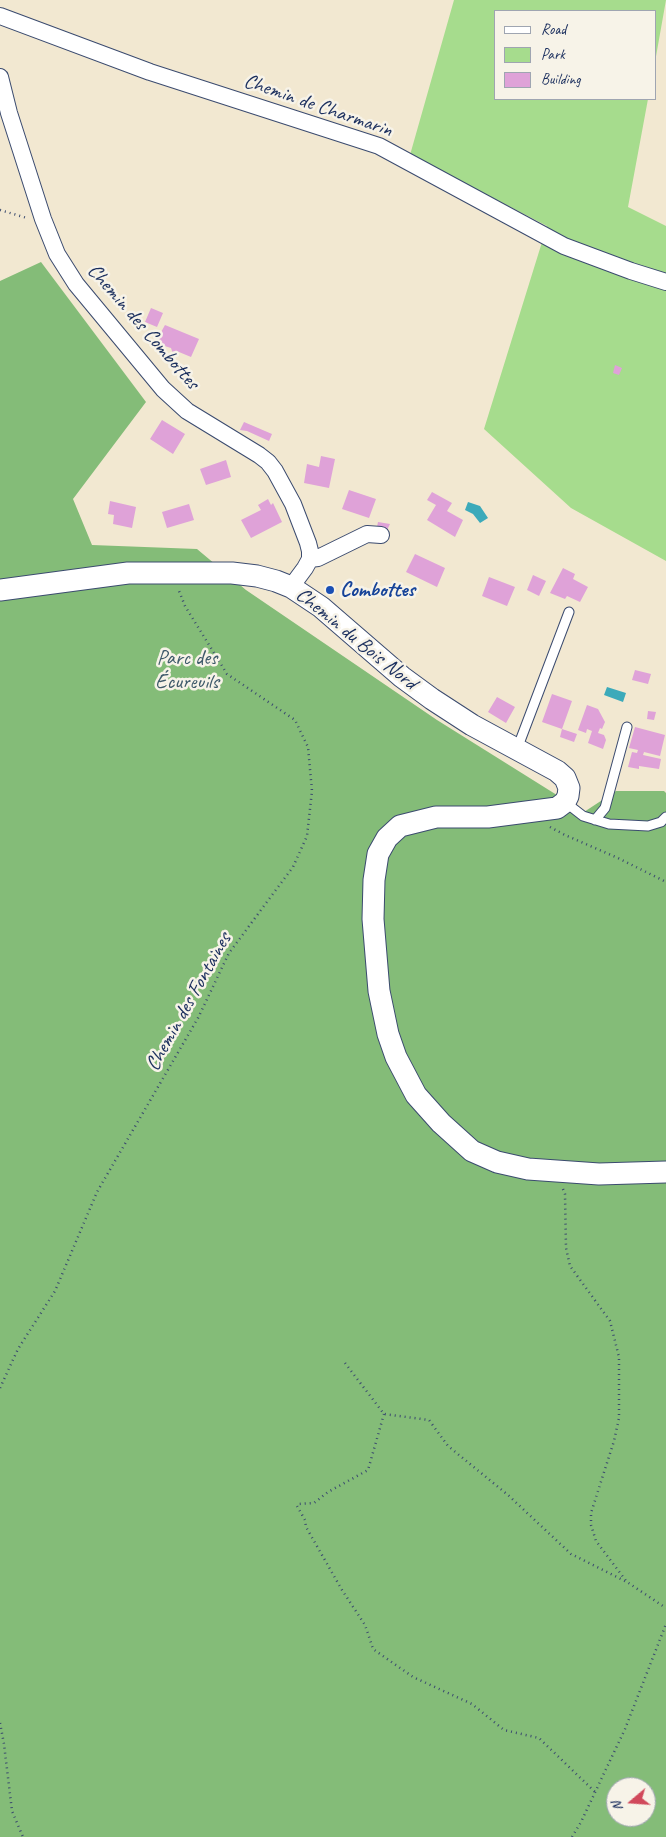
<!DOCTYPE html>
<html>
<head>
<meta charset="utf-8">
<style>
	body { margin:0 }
	#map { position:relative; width:666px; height:1837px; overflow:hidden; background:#f2e8d1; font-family:Caveat,sans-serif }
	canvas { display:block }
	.legend { position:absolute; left:494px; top:10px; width:162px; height:90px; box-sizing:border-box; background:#f7f3e8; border:1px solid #9fa5b1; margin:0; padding:6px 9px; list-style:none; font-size:15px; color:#1b2f5e }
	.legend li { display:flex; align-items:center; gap:10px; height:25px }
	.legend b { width:25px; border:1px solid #9fa5b1 }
	.north { position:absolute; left:606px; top:1777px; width:50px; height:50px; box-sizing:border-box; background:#f7f3e8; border:1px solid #9fa5b1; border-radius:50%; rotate:252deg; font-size:14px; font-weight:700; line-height:20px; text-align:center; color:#1b2f5e }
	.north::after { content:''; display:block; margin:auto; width:18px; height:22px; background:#d1495b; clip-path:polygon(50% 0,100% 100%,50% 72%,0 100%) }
</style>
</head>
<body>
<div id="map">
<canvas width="666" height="1837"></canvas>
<ul class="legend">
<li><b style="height:6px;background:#fff"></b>Road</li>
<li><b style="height:14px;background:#a6dc8d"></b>Park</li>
<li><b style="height:14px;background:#dfa2d8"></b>Building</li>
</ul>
<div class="north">N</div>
</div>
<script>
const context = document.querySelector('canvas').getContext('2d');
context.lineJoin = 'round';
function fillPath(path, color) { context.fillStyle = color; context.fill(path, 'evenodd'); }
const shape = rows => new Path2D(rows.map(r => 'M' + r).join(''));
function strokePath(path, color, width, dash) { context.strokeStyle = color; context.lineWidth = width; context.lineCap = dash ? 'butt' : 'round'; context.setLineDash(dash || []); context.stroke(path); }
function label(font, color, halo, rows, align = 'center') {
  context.font = font + ' Caveat,sans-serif'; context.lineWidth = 5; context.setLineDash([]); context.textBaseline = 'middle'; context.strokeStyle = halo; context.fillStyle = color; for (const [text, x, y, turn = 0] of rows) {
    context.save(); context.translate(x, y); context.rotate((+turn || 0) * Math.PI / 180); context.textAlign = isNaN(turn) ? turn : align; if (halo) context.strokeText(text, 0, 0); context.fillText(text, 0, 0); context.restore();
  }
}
fillPath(shape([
	[454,0,666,0,655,62,655,11,495,11,495,99,648,99,628,207,666,226,666,561,571,508,484,429,547,226,410,155]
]), '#a6dc8d');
fillPath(shape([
	[41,262,146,402,73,499,92,545,197,549,246,590,437,720,584,812,616,791,664,791,666,793,666,1837,0,1837,0,281],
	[616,1787,646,1787,646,1817,616,1817]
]), '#84bc78');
fillPath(shape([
	[468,502,480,506,488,518,480,523,473,514,465,510],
	[607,687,626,693,623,702,604,695]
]), '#3caaba');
fillPath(shape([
	[151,308,163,313,157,327,145,322],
	[165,325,199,339,191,357,179,352,173,354,171,348,155,343],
	[615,365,622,368,619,375,613,373],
	[162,420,185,434,173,454,150,439],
	[244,422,272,434,269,441,247,431,240,430],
	[321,456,335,459,329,488,304,483,307,464,319,467],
	[226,460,231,477,206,485,200,469],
	[349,490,376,499,369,518,342,509],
	[432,492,452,503,447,511,463,520,455,537,427,520,436,505,427,500],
	[268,499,271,505,273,503,282,522,251,538,241,520,261,510,258,505],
	[110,501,136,507,132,528,113,524,114,515,108,514],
	[189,504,194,520,167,528,162,512],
	[378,522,390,524,387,530,377,527],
	[415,554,445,568,437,587,406,572],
	[563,568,575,574,573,579,588,587,580,602,567,596,565,599,550,593],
	[533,575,546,581,539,596,527,590],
	[489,577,515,587,507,606,482,596],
	[635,670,651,674,648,684,632,680],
	[552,694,572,701,562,729,542,722],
	[497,697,515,707,506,723,488,712],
	[587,705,598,709,605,722,602,729,600,728,598,733,604,735,606,740,603,749,588,743,592,731,587,729,586,733,578,730],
	[648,711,656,712,654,720,647,719],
	[635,727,665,735,660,756,644,752,643,755,661,759,659,769,639,766,639,769,628,767,632,752,637,753,638,750,629,748],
	[562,729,577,734,574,742,560,737]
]), '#dfa2d8');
const service = shape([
	[517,749,569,612],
	[565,802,583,816,609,824,648,826,661,822,666,817],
	[595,820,605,808,627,727]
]);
const minor = shape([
	[0,16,150,72,379,146,564,246,631,271,666,282],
	[0,77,9,113,43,219,57,254,76,284,163,389,187,411,259,455,268,462,275,471,293,504,308,543,310,551,310,559,305,568,291,587],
	[310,559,318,558,367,534,381,535]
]);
const tertiary = shape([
	[0,590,128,573,232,573,257,576,276,581,291,587,321,607,402,677,432,699,472,725,557,771,565,778,569,788,568,796,565,802,557,808,488,817,436,817,400,826,387,838,378,854,374,880,373,919,379,991,388,1034,396,1057,416,1095,441,1123,472,1151,497,1162,528,1169,599,1174,666,1172]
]);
strokePath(service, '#3b4b6f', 11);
strokePath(minor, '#3b4b6f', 18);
strokePath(tertiary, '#3b4b6f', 23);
strokePath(shape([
	[0,210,27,218],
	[550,827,565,835,618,858,666,882],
	[563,1189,565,1194,566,1248,570,1266,610,1321,619,1357,619,1418,614,1441,591,1513,591,1525,596,1541,627,1582],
	[345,1363,384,1414,429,1420,448,1446,508,1495,571,1554,627,1582,666,1608],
	[0,1388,18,1349,55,1291,97,1192,198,1018,229,953,293,867,307,836,312,791,308,747,295,720,227,674,185,606,179,591],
	[384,1414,368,1470,328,1492,314,1503,298,1504,297,1506,305,1520,306,1527,342,1590,365,1625,373,1649,413,1677,472,1704,504,1730,539,1738,595,1792],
	[0,1723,4,1744,12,1811,23,1837],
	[572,1837,581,1822,625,1729,666,1624]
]), '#3b4b6f', 2.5, [1, 4]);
strokePath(service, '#fff', 9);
strokePath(minor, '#fff', 16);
strokePath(tertiary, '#fff', 21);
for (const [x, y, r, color] of [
	[330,590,5,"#1a4fb4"]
]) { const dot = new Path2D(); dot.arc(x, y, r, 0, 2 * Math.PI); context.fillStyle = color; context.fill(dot); strokePath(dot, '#f7f3e8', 2); }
label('21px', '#1b2f5e', '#f7f3e8', [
	["Chemin de Charmarin",318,106,19],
	["Chemin des Combottes",143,327,49],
	["Chemin du Bois Nord",356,639,39],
	["Chemin des Fontaines",189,1002,-61]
]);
label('bold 21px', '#164399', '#f7f3e8', [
	["Combottes",340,590]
], 'left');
label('21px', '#3e5a6a', '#f7f3e8', [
	["Parc des",187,658],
	["Écureuils",187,682]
]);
</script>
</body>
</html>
